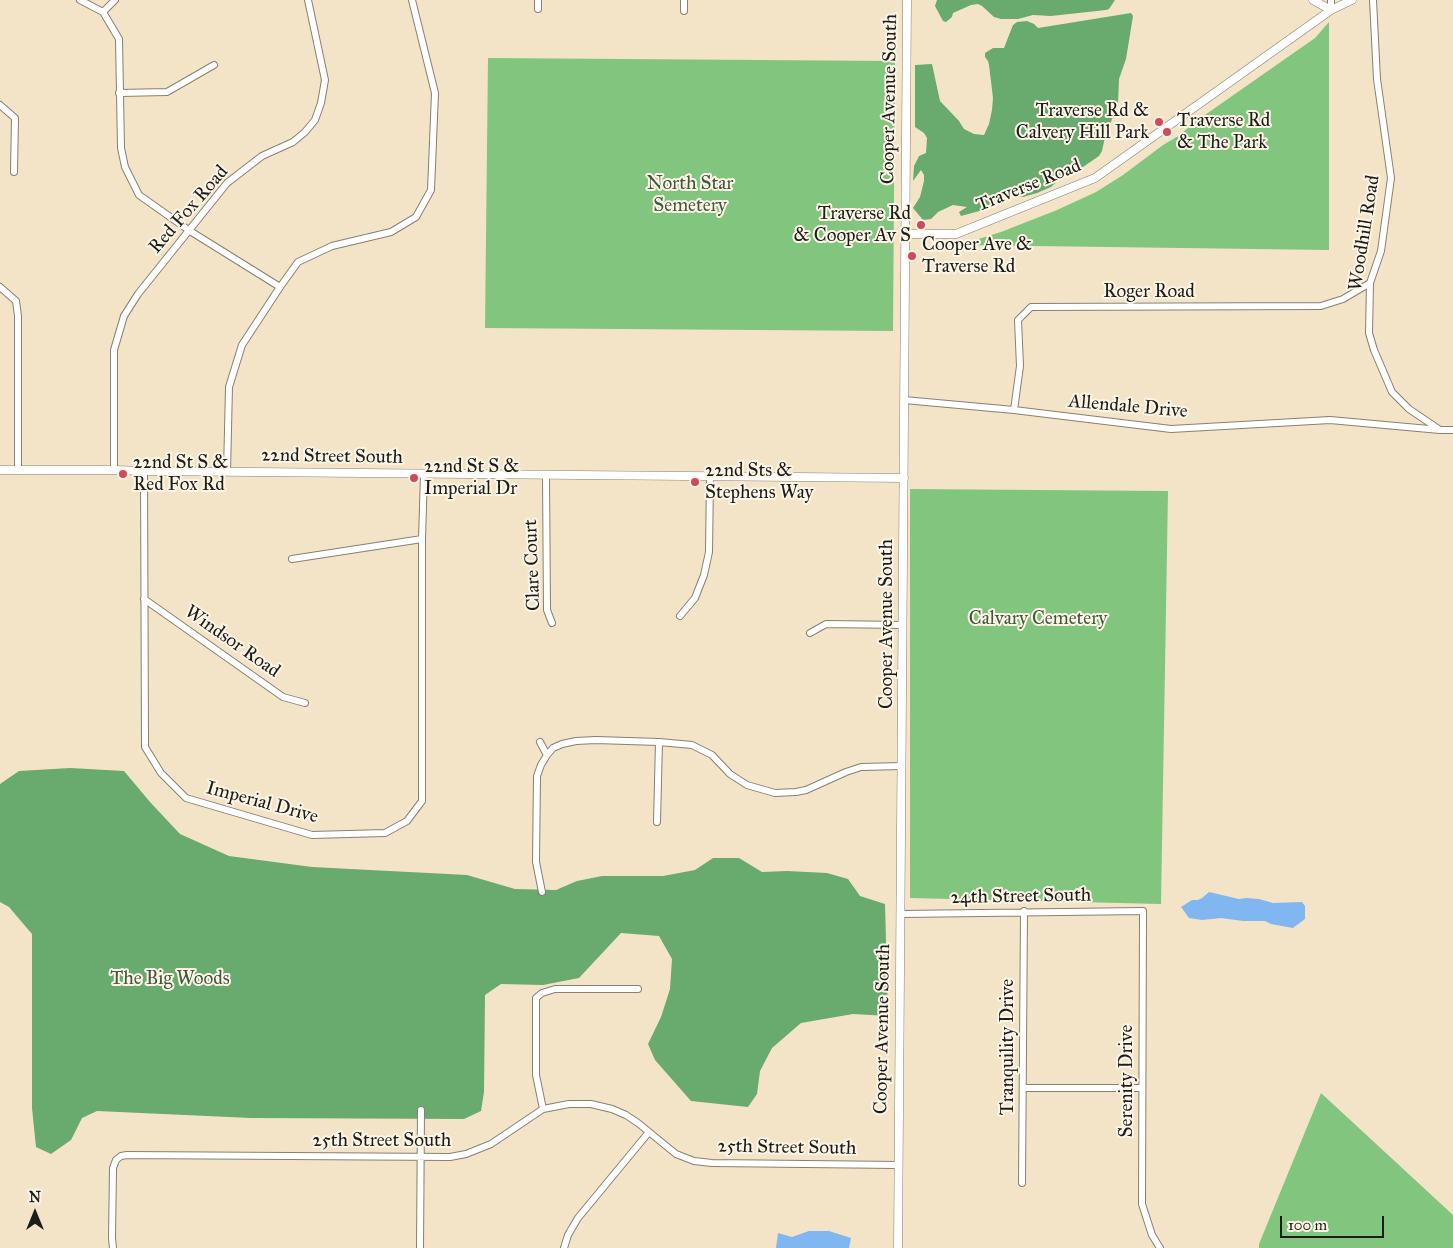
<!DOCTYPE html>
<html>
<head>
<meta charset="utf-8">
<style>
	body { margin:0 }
	#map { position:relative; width:1453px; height:1248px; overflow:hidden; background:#f3e4c8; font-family:"IM FELL Great Primer",serif }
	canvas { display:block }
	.north { position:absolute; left:10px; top:1188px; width:50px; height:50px; -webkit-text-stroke:4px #fcf5e5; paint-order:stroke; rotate:0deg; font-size:14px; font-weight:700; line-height:20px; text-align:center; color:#1c1c1c }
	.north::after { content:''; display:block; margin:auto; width:18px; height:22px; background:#1c1c1c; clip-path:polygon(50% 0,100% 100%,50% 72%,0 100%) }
	.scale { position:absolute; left:1280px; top:1216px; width:104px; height:22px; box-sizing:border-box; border:2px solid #1c1c1c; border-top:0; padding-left:6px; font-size:15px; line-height:18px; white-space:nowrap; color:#1c1c1c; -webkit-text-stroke:4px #fcf5e5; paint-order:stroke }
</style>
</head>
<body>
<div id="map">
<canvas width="1453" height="1248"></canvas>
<div class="north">N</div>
<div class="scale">100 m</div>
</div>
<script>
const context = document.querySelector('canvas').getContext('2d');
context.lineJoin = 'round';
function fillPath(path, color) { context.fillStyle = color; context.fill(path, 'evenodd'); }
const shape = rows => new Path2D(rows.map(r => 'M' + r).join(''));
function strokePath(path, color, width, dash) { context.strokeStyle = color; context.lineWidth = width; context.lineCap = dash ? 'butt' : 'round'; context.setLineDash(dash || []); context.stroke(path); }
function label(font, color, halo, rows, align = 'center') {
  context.font = font + ' "IM FELL Great Primer",serif'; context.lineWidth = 4; context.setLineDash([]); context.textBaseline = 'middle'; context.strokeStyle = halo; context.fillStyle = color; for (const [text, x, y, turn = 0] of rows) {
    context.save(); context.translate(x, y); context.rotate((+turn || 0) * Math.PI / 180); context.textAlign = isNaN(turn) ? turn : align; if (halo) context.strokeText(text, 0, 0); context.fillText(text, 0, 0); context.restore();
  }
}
fillPath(shape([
	[1329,22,1329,250,959,245,1001,232,1057,210,1096,192,1123,175,1163,145,1180,135,1192,124,1315,38],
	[488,58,895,61,893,331,485,328],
	[910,489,1168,491,1161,904,910,898],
	[1321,1093,1453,1215,1453,1248,1259,1248,1259,1244]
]), '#82c57f');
fillPath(shape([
	[937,0,1115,0,1109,9,1106,10,1051,16,1033,15,1018,19,1001,19,994,17,982,6,978,4,971,5,953,13,952,17,946,22,943,21,935,6],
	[1131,13,1133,16,1126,59,1119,79,1118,104,1105,137,1102,151,1099,156,1083,167,1065,174,1051,187,1037,193,1023,197,1013,195,1001,195,983,210,961,216,959,212,967,207,953,205,938,212,931,219,923,220,913,208,920,197,924,181,924,175,921,170,913,181,914,166,919,156,926,153,927,138,924,133,915,127,915,65,932,64,940,101,959,121,964,129,974,134,984,135,989,124,992,110,993,98,989,65,988,61,985,57,985,53,993,48,1004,48,1013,25,1017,22,1027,21,1034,24,1038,28],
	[70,768,124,771,150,802,180,834,229,856,312,867,467,875,515,889,556,890,577,881,602,876,663,876,695,870,713,858,739,858,762,872,787,871,827,873,848,879,860,896,885,904,888,1016,853,1014,801,1023,772,1048,760,1071,757,1094,748,1107,691,1101,655,1060,648,1044,661,1017,670,989,672,959,659,936,621,933,579,978,543,985,501,984,485,995,484,1092,481,1111,464,1119,251,1118,97,1111,82,1118,71,1140,51,1154,36,1147,32,1108,32,934,9,907,0,902,0,784,19,771]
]), '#69aa6e');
fillPath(shape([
	[1209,892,1239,899,1246,898,1259,899,1273,903,1302,902,1305,906,1305,919,1293,928,1271,924,1265,921,1243,921,1221,918,1202,920,1189,918,1181,907,1192,900,1198,900,1202,898],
	[809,1231,829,1231,851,1238,849,1248,776,1248,778,1233,792,1237]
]), '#80b7f0');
const minor = shape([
	[80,0,103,12],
	[1331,0,1331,10],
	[1373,0,1377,79,1391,178,1381,251,1370,283,1369,333,1374,350,1392,392,1409,409,1440,430,1453,430],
	[538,9,538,0],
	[684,11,684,0],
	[103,12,119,39,121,148,125,167,139,195,190,231,280,287],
	[103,12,115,0],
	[119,93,167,92,214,65],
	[0,105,15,118,14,172],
	[0,287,16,301,18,316,18,470],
	[904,400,1014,410,1171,429,1330,420,1440,430],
	[1014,410,1020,366,1018,320,1031,307,1321,306,1343,299,1370,283],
	[114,470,114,350,124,316,138,294,227,183,262,156,293,142,305,132,315,120,321,103,325,80,308,0],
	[144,471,145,747,161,773,186,798,312,835,385,833,407,821,422,801,422,539,424,474],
	[227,472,229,387,242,345,280,287,298,262,332,246,391,232,416,217,431,190,435,93,412,0],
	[546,475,547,610,552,623],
	[292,559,422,539],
	[144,599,283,697,305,703],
	[680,616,695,598,704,575,709,552,710,477],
	[810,633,826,624,903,625],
	[540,742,547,755],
	[657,822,659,742],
	[542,892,536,862,537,776,541,765,547,755,553,748,562,744,576,741,596,740,659,742,692,745,712,755,730,774,747,785,775,793,796,792,806,790,846,772,861,767,902,766],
	[901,914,1143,911,1142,1204,1152,1235,1160,1248],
	[1024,1088,1141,1088],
	[543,1109,536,1075,536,998,542,993,555,989,638,989],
	[1022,1183,1024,911],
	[113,1248,112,1238,113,1168,116,1160,121,1156,127,1155,450,1157,466,1154,491,1144,543,1109,569,1104,591,1104,612,1109,626,1115,638,1123,676,1154,694,1161,712,1163,898,1165],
	[420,1248,421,1110],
	[564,1248,568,1235,578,1218,649,1132]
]);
const tertiary = shape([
	[1313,0,1331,10],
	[905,234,956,234,1095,178,1331,10,1352,0],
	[0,470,114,470,144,471,904,478],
	[898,1248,907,0]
]);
strokePath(minor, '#888072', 8);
strokePath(tertiary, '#888072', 9);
strokePath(minor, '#fff', 6);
strokePath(tertiary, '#fff', 8);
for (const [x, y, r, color] of [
	[1159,122,5,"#d1495b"],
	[1167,132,5,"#d1495b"],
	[921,225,5,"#d1495b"],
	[912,256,5,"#d1495b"],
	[123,474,5,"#d1495b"],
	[414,478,5,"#d1495b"],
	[695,482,5,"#d1495b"]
]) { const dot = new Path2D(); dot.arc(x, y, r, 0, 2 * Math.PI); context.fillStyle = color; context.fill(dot); strokePath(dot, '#fcf5e5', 2); }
label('19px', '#1c1c1c', '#fcf5e5', [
	["Cooper Avenue South",890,99,-89],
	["Traverse Road",1029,186,-22],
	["Red Fox Road",189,210,-49],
	["Woodhill Road",1365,233,-81],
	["Roger Road",1149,292],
	["Allendale Drive",1128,407,5],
	["22nd Street South",332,457,1],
	["Clare Court",533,565,-92],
	["Cooper Avenue South",887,624,-90],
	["Windsor Road",232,642,35],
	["Imperial Drive",262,803,15],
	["24th Street South",1021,897,-1],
	["Cooper Avenue South",883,1029,-89],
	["Tranquility Drive",1008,1047,-90],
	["Serenity Drive",1127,1081,-90],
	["25th Street South",382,1141],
	["25th Street South",787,1148,1]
]);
label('19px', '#1c1c1c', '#fcf5e5', [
	["Traverse Rd &",1149,111,"right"],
	["Calvery Hill Park",1149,133,"right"],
	["Traverse Rd",1177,121],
	["& The Park",1177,143],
	["Traverse Rd",911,214,"right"],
	["& Cooper Av S",911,236,"right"],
	["Cooper Ave &",922,245],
	["Traverse Rd",922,267],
	["22nd St S &",133,463],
	["Red Fox Rd",133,485],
	["22nd St S &",424,467],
	["Imperial Dr",424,489],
	["22nd Sts &",705,471],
	["Stephens Way",705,493]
], 'left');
label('19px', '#40573f', '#fcf5e5', [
	["North Star",690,184],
	["Semetery",690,206],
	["Calvary Cemetery",1038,619],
	["The Big Woods",170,979]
]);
</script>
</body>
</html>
